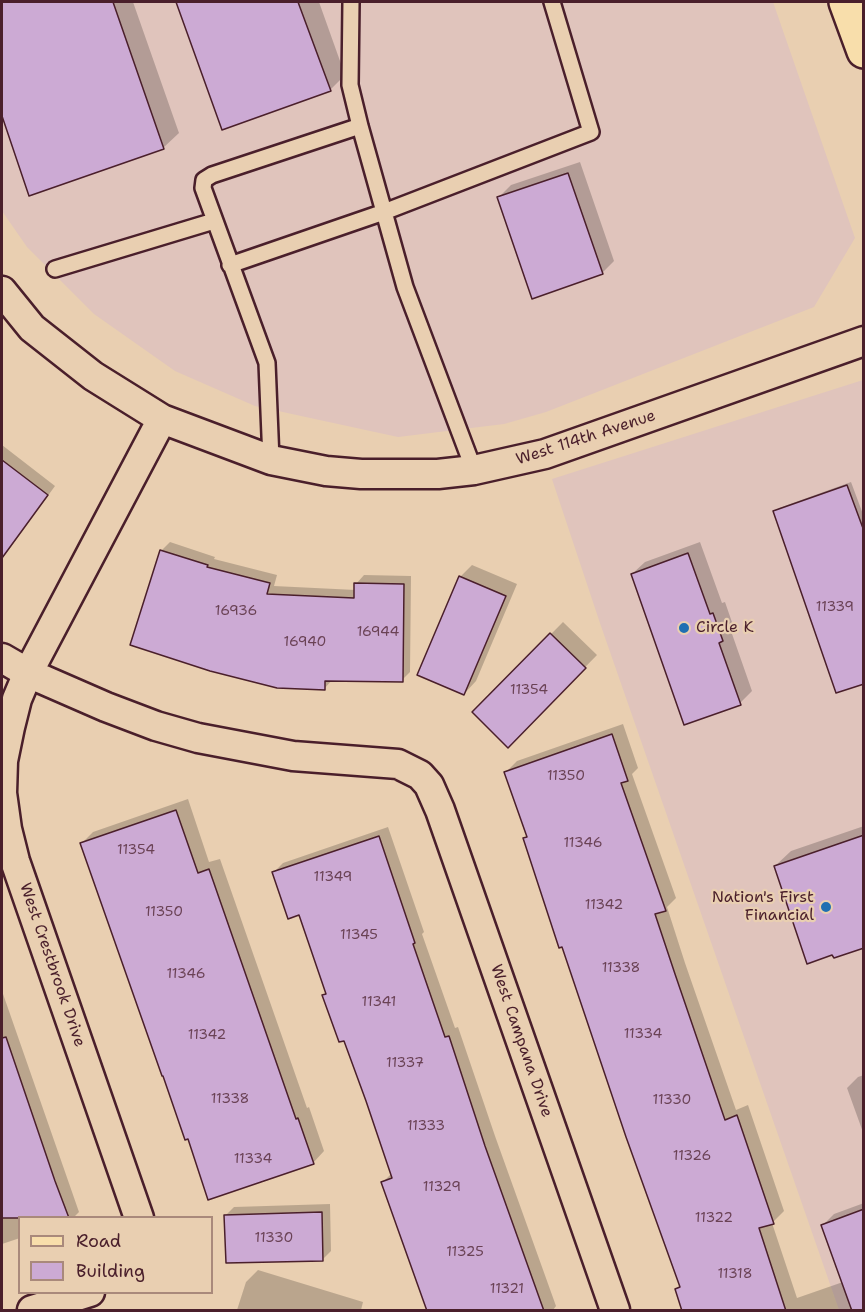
<!DOCTYPE html>
<html>
<head>
<meta charset="utf-8">
<style>
	body { margin:0 }
	#map { position:relative; width:865px; height:1312px; overflow:hidden; background:#e9cfb1; font-family:"Shantell Sans",sans-serif }
	canvas { display:block }
	.frame { position:absolute; inset:0; border:3px solid #4a1f2b; pointer-events:none }
	.legend { position:absolute; left:18px; top:1216px; width:195px; height:78px; box-sizing:border-box; background:#e9cfb1; border:2px solid #a9897b; margin:0; padding:8px 10px; list-style:none; font-size:18px; color:#4a1f2b }
	.legend li { display:flex; align-items:center; gap:12px; height:30px }
	.legend b { width:30px; border:2px solid #a9897b }
</style>
</head>
<body>
<div id="map">
<canvas width="865" height="1312"></canvas>
<div class="frame"></div>
<ul class="legend">
<li><b style="height:8px;background:#f8deab"></b>Road</li>
<li><b style="height:16px;background:#ccaad4"></b>Building</li>
</ul>
</div>
<script>
const context = document.querySelector('canvas').getContext('2d');
context.lineJoin = 'round';
function fillPath(path, color) { context.fillStyle = color; context.fill(path, 'evenodd'); }
const shape = rows => new Path2D(rows.map(r => 'M' + r).join(''));
function strokePath(path, color, width, dash) { context.strokeStyle = color; context.lineWidth = width; context.lineCap = dash ? 'butt' : 'round'; context.setLineDash(dash || []); context.stroke(path); }
function label(font, color, halo, rows, align = 'center') {
  context.font = font + ' "Shantell Sans",sans-serif'; context.lineWidth = 4.5; context.setLineDash([]); context.textBaseline = 'middle'; context.strokeStyle = halo; context.fillStyle = color; for (const [text, x, y, turn = 0] of rows) {
    context.save(); context.translate(x, y); context.rotate((+turn || 0) * Math.PI / 180); context.textAlign = isNaN(turn) ? turn : align; if (halo) context.strokeText(text, 0, 0); context.fillText(text, 0, 0); context.restore();
  }
}
fillPath(shape([
	[2,2,773,2,855,238,814,307,546,412,504,424,398,437,255,406,175,371,94,314,27,247,2,211],
	[863,380,863,1310,839,1310,601,626,552,479]
]), '#e0c4bc');
fillPath(shape([
	[2,2,133,2,179,133,163,148,30,194,2,112],
	[177,2,319,2,345,75,330,90,223,128],
	[580,162,614,261,602,273,499,197,511,185],
	[2,445,55,486,2,559],
	[851,482,864,517,864,682,775,512,779,508],
	[170,542,215,557,214,559,277,575,274,586,356,590,356,584,364,575,411,576,410,672,402,680,333,679,324,689,132,644,162,550],
	[700,542,722,603,725,602,734,628,731,631,752,691,740,703,632,574,645,562],
	[472,565,517,584,476,681,464,694,460,577],
	[563,622,597,655,508,746,474,712],
	[623,724,638,768,632,774,676,898,667,907,685,963,736,1110,748,1105,784,1211,772,1223,797,1298,843,1282,823,1225,834,1214,864,1203,864,1310,684,1310,676,1289,681,1284,506,772,517,761],
	[188,799,209,862,220,859,307,1108,309,1107,324,1151,313,1163,82,843,93,832],
	[864,826,864,946,775,866,791,851],
	[388,827,424,932,422,934,455,1028,458,1027,495,1136,556,1306,553,1310,427,1310,383,1182,392,1173,344,1039,324,995,327,992,300,913,273,873,283,863],
	[2,991,79,1212,73,1218,20,1218,20,1238,2,1244],
	[864,1075,864,1135,847,1088,858,1077],
	[330,1204,331,1251,323,1259,226,1215,234,1207],
	[258,1270,363,1302,361,1310,237,1310,246,1282]
]), '#0003');
const building = shape([
	[2,2,113,2,164,149,29,196,2,116,2,2],
	[176,2,298,2,331,91,222,130,176,2],
	[568,173,603,274,532,299,497,197,568,173],
	[2,460,48,495,2,558,2,460],
	[847,485,864,531,864,684,836,693,773,511,847,485],
	[160,550,208,565,207,567,270,583,267,594,354,598,354,583,404,584,403,682,325,681,325,690,277,688,210,671,130,645,160,550],
	[688,553,710,614,713,613,723,641,719,643,741,705,684,725,631,574,688,553],
	[459,576,506,596,464,695,417,675,459,576],
	[550,633,586,668,508,748,472,712,550,633],
	[612,734,628,781,621,783,666,911,655,914,675,974,725,1120,737,1115,774,1224,759,1228,786,1311,682,1311,675,1289,680,1287,626,1137,562,947,559,948,523,838,527,837,504,772,612,734],
	[176,810,198,873,209,869,296,1119,298,1118,314,1164,208,1200,188,1139,185,1140,163,1076,162,1076,80,843,176,810],
	[864,835,864,948,834,958,832,955,807,964,774,866,864,835],
	[379,836,415,943,413,944,445,1037,449,1036,485,1146,544,1311,427,1311,381,1182,392,1178,366,1101,344,1041,339,1042,322,995,326,994,299,915,288,919,272,872,379,836],
	[6,1037,55,1181,69,1218,2,1218,2,1038,6,1037],
	[864,1209,864,1311,852,1311,821,1225,864,1209],
	[322,1212,323,1261,226,1263,224,1215,322,1212]
]);
fillPath(building, '#ccaad4');
strokePath(building, '#4a1f2b', 1.5);
const lane = shape([
	[351,2,350,85,360,126,405,287,474,470],
	[230,265,384,212,591,132,552,2],
	[55,269,214,221],
	[271,460,267,363,203,188,204,180,212,175,360,126]
]);
const street = shape([
	[2,291,32,328,93,376,162,419,271,460,326,471,361,474,438,474,474,470,545,454,864,341],
	[2,658,28,673,106,707,156,726,198,738,293,756,398,764,420,775,429,785,440,810,615,1310],
	[139,1218,15,861,7,829,2,793,3,761,10,727,17,699,28,673,162,419],
	[32,1310,90,1292]
]);
const primary = shape([
	[846,2,864,51]
]);
strokePath(lane, '#4a1f2b', 20);
strokePath(street, '#4a1f2b', 33);
strokePath(primary, '#4a1f2b', 38);
strokePath(lane, '#e9cfb1', 15);
strokePath(street, '#e9cfb1', 28);
strokePath(primary, '#f8deab', 33);
for (const [x, y, r, color] of [
	[684,628,6,"#1f6fb2"],
	[826,907,6,"#1f6fb2"]
]) { const dot = new Path2D(); dot.arc(x, y, r, 0, 2 * Math.PI); context.fillStyle = color; context.fill(dot); strokePath(dot, '#e9cfb1', 2); }
label('14px', '#6a4255', null, [
	["11339",835,607],
	["16936",236,611],
	["16944",378,632],
	["16940",305,642],
	["11354",529,690],
	["11350",566,776],
	["11346",583,843],
	["11354",136,850],
	["11349",333,877],
	["11342",604,905],
	["11350",164,912],
	["11345",359,935],
	["11338",621,968],
	["11346",186,974],
	["11341",379,1002],
	["11334",643,1034],
	["11342",207,1035],
	["11337",405,1063],
	["11338",230,1099],
	["11330",672,1100],
	["11333",426,1126],
	["11326",692,1156],
	["11334",253,1159],
	["11329",442,1187],
	["11322",714,1218],
	["11330",274,1238],
	["11325",465,1252],
	["11318",735,1274],
	["11321",507,1289]
]);
label('16px', '#4a1f2b', '#e9cfb1', [
	["West 114th Avenue",586,438,-18],
	["West Crestbrook Drive",52,965,71],
	["West Campana Drive",521,1041,71]
]);
label('16px', '#4a1f2b', '#e9cfb1', [
	["Circle K",696,628],
	["Nation's First",814,898,"right"],
	["Financial",814,916,"right"]
], 'left');
</script>
</body>
</html>
